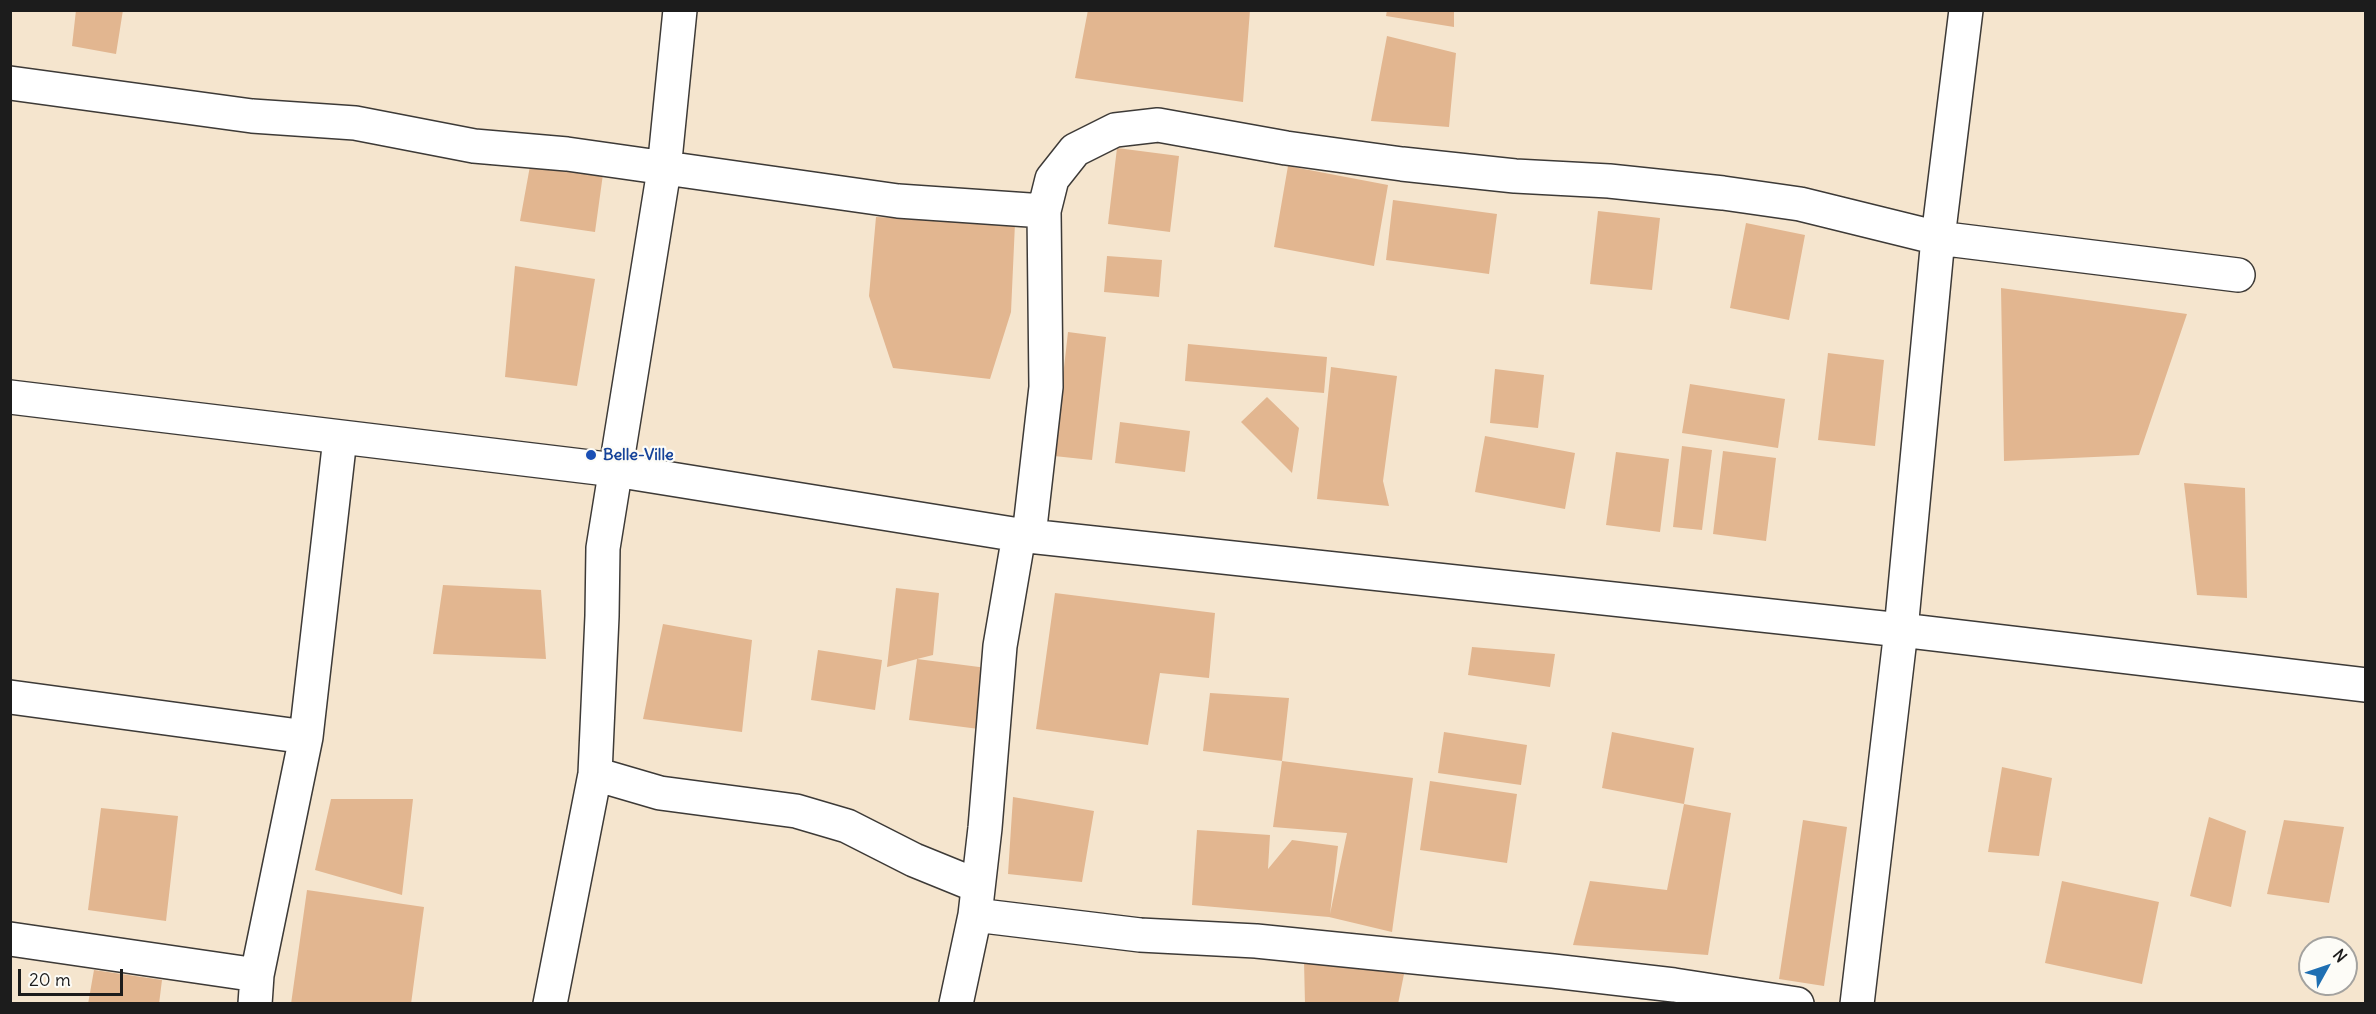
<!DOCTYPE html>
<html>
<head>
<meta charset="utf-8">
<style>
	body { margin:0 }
	#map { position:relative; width:2376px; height:1014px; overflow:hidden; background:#f5e5ce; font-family:Delius,sans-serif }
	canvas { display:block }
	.frame { position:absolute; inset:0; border:12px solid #1c1c1c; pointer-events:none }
	.north { position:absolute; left:2298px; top:936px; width:60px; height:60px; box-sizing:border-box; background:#fdfcf7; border:2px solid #a3a29f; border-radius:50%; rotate:50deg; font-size:16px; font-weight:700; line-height:24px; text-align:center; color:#1c1c1c }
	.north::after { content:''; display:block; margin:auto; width:21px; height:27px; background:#1f6fb2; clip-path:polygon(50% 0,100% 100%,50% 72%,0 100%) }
	.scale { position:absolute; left:18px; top:969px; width:105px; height:27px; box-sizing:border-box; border:3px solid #1c1c1c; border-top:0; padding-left:8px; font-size:18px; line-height:21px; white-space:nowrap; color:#1c1c1c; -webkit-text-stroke:4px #fdfcf7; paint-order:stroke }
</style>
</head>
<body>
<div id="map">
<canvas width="2376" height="1014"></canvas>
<div class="frame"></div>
<div class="north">N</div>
<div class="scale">20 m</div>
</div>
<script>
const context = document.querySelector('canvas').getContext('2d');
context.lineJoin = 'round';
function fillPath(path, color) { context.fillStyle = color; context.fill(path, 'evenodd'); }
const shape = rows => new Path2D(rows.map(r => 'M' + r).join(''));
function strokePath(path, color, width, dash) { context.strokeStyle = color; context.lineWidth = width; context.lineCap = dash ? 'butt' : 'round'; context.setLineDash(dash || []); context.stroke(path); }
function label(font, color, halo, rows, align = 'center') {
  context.font = font + ' Delius,sans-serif'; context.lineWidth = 4.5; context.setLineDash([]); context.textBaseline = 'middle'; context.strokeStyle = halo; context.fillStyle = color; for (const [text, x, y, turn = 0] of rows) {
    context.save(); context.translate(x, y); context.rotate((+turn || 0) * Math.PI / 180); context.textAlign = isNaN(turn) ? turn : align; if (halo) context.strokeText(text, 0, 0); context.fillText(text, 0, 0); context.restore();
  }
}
fillPath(shape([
	[76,10,123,10,116,54,72,46],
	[1088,10,1250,10,1243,102,1075,78],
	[1387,10,1454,10,1454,27,1386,16],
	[1387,36,1456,53,1449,127,1371,121],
	[1117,148,1179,156,1170,232,1108,224],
	[530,166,603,174,595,232,520,221],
	[1288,166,1388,185,1374,266,1274,247],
	[1393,200,1497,214,1489,274,1386,260],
	[1598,211,1660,218,1652,290,1590,284],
	[876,217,1015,223,1011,312,990,379,893,368,869,296],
	[1746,223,1805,235,1789,320,1730,308],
	[1107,256,1162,260,1159,297,1104,292],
	[515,266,595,279,577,386,505,377],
	[2001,288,2187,314,2139,455,2004,461],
	[1068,332,1106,337,1092,460,1054,456],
	[1188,344,1327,357,1324,393,1185,381],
	[1828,353,1884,360,1875,446,1818,440],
	[1331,367,1397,376,1383,481,1389,506,1317,499],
	[1495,369,1544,375,1538,428,1490,423],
	[1690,384,1785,399,1778,448,1682,433],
	[1267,397,1299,428,1292,473,1241,422],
	[1120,422,1190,431,1185,472,1115,463],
	[1485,436,1575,453,1565,509,1475,492],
	[1682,446,1712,450,1702,530,1673,527],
	[1723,451,1776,458,1766,541,1713,534],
	[1616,452,1669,459,1660,532,1606,525],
	[2184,483,2245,488,2247,598,2197,595],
	[443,585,541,590,546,659,433,654],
	[896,588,939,593,933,655,917,659,987,668,979,729,909,720,917,659,887,667],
	[1055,593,1215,613,1209,678,1160,673,1148,745,1036,729],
	[663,624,752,640,742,732,643,719],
	[1472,647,1555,654,1550,687,1468,675],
	[818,650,882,660,875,710,811,700],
	[1210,693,1289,698,1282,761,1203,751],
	[1444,732,1527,745,1521,785,1438,773],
	[1612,732,1694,748,1684,804,1731,813,1708,955,1573,945,1590,881,1667,890,1684,804,1602,788],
	[1282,761,1413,778,1392,932,1329,917,1192,905,1197,830,1270,835,1268,869,1292,840,1338,846,1330,914,1347,833,1273,827],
	[2002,767,2052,778,2039,856,1988,852],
	[1430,781,1517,794,1507,863,1420,850],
	[1013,797,1094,811,1082,882,1008,874],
	[331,799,413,799,402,895,315,870],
	[101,808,178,816,166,921,88,910],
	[2209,817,2246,831,2231,907,2190,896],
	[1803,820,1847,827,1824,986,1779,979],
	[2284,820,2344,827,2329,903,2267,894],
	[2062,881,2159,902,2142,984,2045,963],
	[307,890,424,907,411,1004,291,1004],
	[1304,961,1404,974,1398,1004,1305,1004],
	[94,970,162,980,159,1004,88,1004]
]), '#e2b690');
const street = shape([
	[10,83,252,116,355,123,474,146,567,154,898,201,1044,211],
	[615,470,1019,535,1901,630,2366,685],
	[1029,536,1046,387,1044,211,1052,179,1075,150,1115,130,1158,125,1286,148,1402,164,1515,176,1609,181,1723,193,1800,204,1938,238,2238,275],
	[10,697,306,737],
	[595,774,660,793,796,811,847,826,914,860,978,886],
	[975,915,1140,935,1256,941,1553,971,1674,985,1797,1004],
	[10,939,257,975],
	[255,1004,257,975,306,737,340,438],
	[550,1004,595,774,602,616,603,548,664,170,680,10],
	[956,1004,975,915,985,828,1000,646,1019,535],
	[1857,1004,1901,630,1938,238,1966,10]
]);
const secondary = shape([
	[10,397,615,470]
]);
strokePath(street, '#3d3a37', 36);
strokePath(secondary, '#3d3a37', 36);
strokePath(street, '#fff', 33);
strokePath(secondary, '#fff', 33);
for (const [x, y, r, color] of [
	[591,455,6,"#1a4fb4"]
]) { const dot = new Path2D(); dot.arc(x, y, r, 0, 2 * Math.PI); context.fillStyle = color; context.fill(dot); strokePath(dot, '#fdfcf7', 2); }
label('bold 16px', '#164399', '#fdfcf7', [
	["Belle-Ville",603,455]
], 'left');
</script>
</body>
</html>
